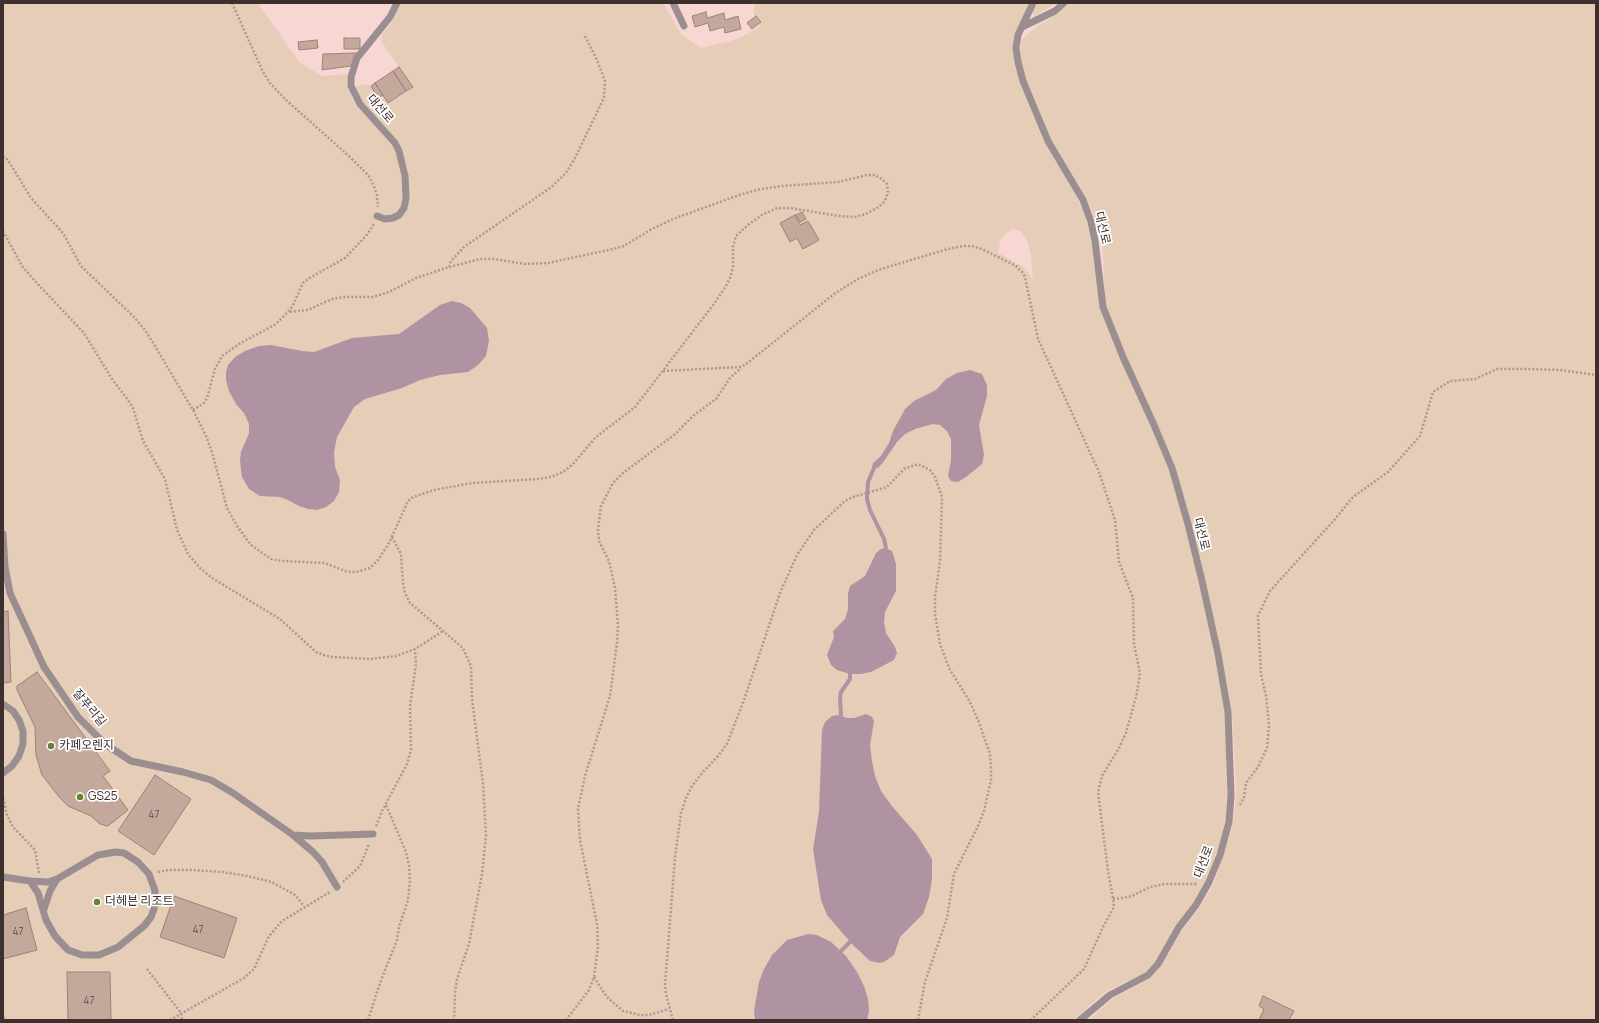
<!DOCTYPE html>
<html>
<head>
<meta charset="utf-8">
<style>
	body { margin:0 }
	#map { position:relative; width:1599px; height:1023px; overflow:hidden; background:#f7d6d3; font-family:Manrope,sans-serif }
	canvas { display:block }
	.frame { position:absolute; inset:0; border:4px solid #3d302f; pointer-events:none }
</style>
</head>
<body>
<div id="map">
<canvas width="1599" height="1023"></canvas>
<div class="frame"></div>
</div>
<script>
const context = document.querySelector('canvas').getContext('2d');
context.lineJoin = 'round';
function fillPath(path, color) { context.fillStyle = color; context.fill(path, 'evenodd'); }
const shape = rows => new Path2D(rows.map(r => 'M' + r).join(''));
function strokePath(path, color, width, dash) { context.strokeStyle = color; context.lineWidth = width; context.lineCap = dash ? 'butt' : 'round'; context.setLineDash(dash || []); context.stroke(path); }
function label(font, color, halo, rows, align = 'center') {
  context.font = font + ' Manrope,"Noto Sans KR",sans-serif'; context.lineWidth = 3.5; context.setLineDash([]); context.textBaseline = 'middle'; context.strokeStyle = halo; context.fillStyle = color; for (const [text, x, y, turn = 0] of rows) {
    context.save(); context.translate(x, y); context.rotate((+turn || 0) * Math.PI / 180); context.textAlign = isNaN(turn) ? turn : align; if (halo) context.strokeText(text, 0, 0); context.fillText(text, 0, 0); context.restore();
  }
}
fillPath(shape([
	[3,3,258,3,300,63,322,76,347,74,347,87,354,102,392,145,397,155,401,177,402,193,401,205,396,213,389,216,382,214,380,220,403,215,402,151,362,100,357,93,356,87,364,84,371,86,378,98,383,95,388,103,413,87,381,41,383,33,392,22,400,3,663,3,681,34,701,48,738,39,759,27,761,22,753,13,756,3,1029,3,1015,37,1013,48,1014,61,1020,81,1045,143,1075,193,1084,213,1090,233,1100,305,1171,473,1185,521,1202,593,1225,712,1227,785,1226,815,1222,837,1207,879,1157,961,1143,974,1111,989,1100,996,1074,1020,3,1020],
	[1012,229,1021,231,1028,243,1031,256,1033,283,1030,275,1022,266,998,253,1000,241,1005,234],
	[1036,3,1058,3,1034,16,1033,13,1033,8],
	[1070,3,1596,3,1596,1020,1088,1020,1115,997,1138,985,1158,970,1169,953,1181,931,1198,910,1214,883,1233,825,1236,793,1233,726,1229,693,1186,505,1162,437,1128,361,1107,311,1105,297,1103,251,1099,231,1091,208,1081,190,1049,136,1023,71,1020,52,1022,39,1035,28,1056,15]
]), '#e5cdb7');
fillPath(shape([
	[452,301,461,303,470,308,487,328,489,341,486,356,478,365,468,372,440,375,420,380,402,388,365,399,354,407,337,437,334,452,335,467,340,480,339,492,334,501,326,507,317,510,308,509,299,506,288,500,280,497,260,496,249,489,242,477,240,461,241,452,249,433,249,424,244,413,236,404,229,391,226,380,226,372,228,365,235,357,245,351,259,346,271,345,302,351,314,352,352,338,399,334,440,305],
	[970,370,982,374,987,385,987,396,979,425,984,455,982,464,966,477,958,482,951,481,948,476,951,460,951,439,947,431,940,425,933,424,915,429,905,434,897,442,884,461,878,468,874,468,872,467,873,463,881,456,889,443,893,431,905,409,914,401,936,390,946,379,957,373],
	[886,548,892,551,896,564,896,591,885,612,884,622,886,633,895,647,897,653,894,660,871,672,860,674,850,674,837,670,831,665,827,655,834,637,833,631,845,619,848,609,848,594,850,586,865,576,876,553,881,549],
	[866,714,872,717,874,721,870,745,872,761,875,776,881,791,891,805,917,835,932,859,932,879,929,897,923,914,900,937,894,955,884,962,880,963,870,961,852,944,827,915,821,900,813,849,819,812,822,730,825,722,832,716,838,715,847,718,854,718],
	[808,934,817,935,831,942,846,956,857,972,864,986,868,999,869,1011,867,1020,755,1020,754,1011,759,982,764,969,772,955,787,940]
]), '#af93a2');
strokePath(shape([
	[874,468,868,482,867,499,870,510,884,539,886,548],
	[841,715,840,698,841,692,850,679,850,674],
	[841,951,850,942]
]), '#af93a2', 4);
const building = shape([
	[706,12,707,18,724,13,725,20,738,16,741,29,725,33,724,27,710,31,708,23,695,27,692,16,706,12],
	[756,16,761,22,752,29,747,23,756,16],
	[344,38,360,38,360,49,344,49,344,38],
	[317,40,318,48,299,50,298,42,317,40],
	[356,53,351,66,322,70,323,54,356,53],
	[399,67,413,87,406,91,393,71,399,67],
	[393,71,406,91,388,103,375,83,393,71],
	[375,83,383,95,378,98,371,86,375,83],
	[802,212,806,219,800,222,796,215,802,212],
	[795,215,800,225,808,221,819,240,803,249,797,238,790,242,780,223,795,215],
	[8,611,11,682,3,683,3,612,8,611],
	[37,672,110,771,103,776,128,810,108,826,100,824,91,816,68,806,60,798,42,775,36,755,35,727,17,690,17,686,37,672],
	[155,775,191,799,154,855,118,831,155,775],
	[174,896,237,918,224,958,160,937,174,896],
	[26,908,37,950,3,959,3,915,26,908],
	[67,972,110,972,111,1020,68,1020,67,972],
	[1263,996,1294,1011,1289,1020,1259,1020,1264,1009,1259,1006,1263,996]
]);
fillPath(building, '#c4a89c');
strokePath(building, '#9d8277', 1);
strokePath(shape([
	[232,3,263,72,270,83,286,100,351,158,368,175,374,186,377,195,378,207],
	[3,156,8,160,31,198,63,233,81,266,134,317,145,330,152,341,193,410,206,436,212,452,227,508,237,526,251,545,271,559,282,561,325,563,348,572,356,572,370,568,378,560,389,543,408,501,413,497,434,490,472,483,538,479,551,477,563,472,573,464,596,437,635,407,714,304,726,286,731,276,733,266,733,246,736,236,748,225,762,215,777,208,790,208,839,216,854,217,866,214,877,208,885,201,888,192,887,184,882,179,875,175,867,175,838,182,782,186,761,189,742,194,673,219,652,229,622,247,548,263,525,264,494,259,480,259,449,267,416,278,389,292,373,297,344,297,332,299,308,310,288,312],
	[3,231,22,266,35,281,84,333,112,379,128,400,133,408,143,441,165,479,177,530,183,543,188,554,200,568,212,578,280,619,316,652,324,655,332,657,371,659,396,656,415,649,443,631],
	[449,267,451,261,464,247,550,188,566,173,576,156,604,98,605,81,597,60,584,34],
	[663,371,740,367,745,365,834,294,858,279,878,270,948,249,964,246,972,246,982,249,1016,266,1022,272,1025,277,1038,339,1099,472,1115,520,1119,562,1133,598,1134,644,1140,673,1137,693,1126,733,1119,748,1102,776,1098,792,1108,871,1114,904,1113,909,1103,927,1084,969,1031,1020],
	[193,410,204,403,207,398,215,369,222,356,239,344,276,324,285,315,292,307,303,283,308,279,345,258,366,236,374,224],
	[392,537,401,554,403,583,405,593,410,603,463,648,471,666,472,699,483,784,486,835,482,874,469,944,457,979,455,993,454,1020],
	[3,798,7,815,13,827,35,850,39,873],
	[1240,805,1244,797,1246,783,1258,767,1267,748,1269,725,1266,696,1261,674,1258,616,1270,591,1336,518,1353,497,1388,472,1420,436,1433,392,1450,381,1475,379,1497,369,1527,369,1560,370,1596,375],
	[376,826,382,811,407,764,411,750,410,706,416,664,415,649],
	[158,872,168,870,191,870,222,872,247,876,272,882,295,895,304,906],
	[343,882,360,866,369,844],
	[1113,899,1123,898,1132,896,1150,887,1164,884,1197,884],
	[147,969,181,1013,182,1020],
	[594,977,602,990,608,998,623,1011,640,1015,649,1015,669,1009],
	[3,1017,7,1020],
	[170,1020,244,978,254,969,269,936,282,921,330,892],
	[368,1020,380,983,397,940,399,927,408,900,410,880,409,865,406,852,386,805],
	[566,1020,589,990,594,977,598,947,597,924,580,840,578,809,585,776,610,696,617,643,618,625,615,588,609,561,599,541,598,529,601,506,613,483,623,473,674,435,694,415,716,399,730,378,741,368],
	[673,1020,666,994,665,985,675,857,681,813,686,798,692,786,702,773,719,755,727,744,744,700,780,593,797,555,814,530,845,501,853,497,887,487,904,469,918,464,930,470,935,477,942,497,940,561,935,597,935,614,940,644,949,668,970,702,978,720,990,754,991,767,991,780,984,811,979,824,954,874,947,918,925,982,918,1020]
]), '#af9693', 2.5, [2, 2]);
strokePath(shape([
	[673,3,684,26],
	[1033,3,1018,35,1016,48,1018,62,1023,81,1048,141,1083,200,1091,222,1095,241,1103,307,1123,357,1154,425,1172,468,1188,524,1202,581,1218,654,1228,712,1231,795,1229,822,1220,855,1209,882,1196,905,1179,927,1158,964,1148,975,1110,995,1080,1020],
	[1022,27,1055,11,1064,3],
	[377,216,385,219,393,218,399,215,404,208,406,198,405,176,399,151,395,143,360,104,351,86,351,77,357,58,390,17,397,3],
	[3,534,5,567,10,593,44,667,78,717,105,744,131,761,183,772,211,780,233,793,293,835,313,852,322,862,337,887],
	[3,704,13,711,19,720,23,731,23,744,19,756,12,766,3,773],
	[293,835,311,836,373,834],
	[3,877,30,881,48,882,57,879,98,855,116,852,124,853,138,862,149,874,155,891,154,909,151,917,144,926,118,947,99,955,82,955,68,950,55,936,46,920,38,893,30,881],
	[44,909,50,891,57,879]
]), '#9b8e90', 7);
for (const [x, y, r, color] of [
	[51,746,4,"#698133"],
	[80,797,4,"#698133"],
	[97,902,4,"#698133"]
]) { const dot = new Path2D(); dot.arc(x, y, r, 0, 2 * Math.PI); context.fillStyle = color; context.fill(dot); strokePath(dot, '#fff', 1.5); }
label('10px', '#5f4e4a', null, [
	["47",154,815],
	["47",198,930],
	["47",18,932],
	["47",89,1001]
]);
label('12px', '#3d302f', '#fff', [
	["대선로",380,109,49],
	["대선로",1102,228,77],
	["대선로",1201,534,76],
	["잘푸리길",89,708,50],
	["대선로",1204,862,-69]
]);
label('12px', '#3d302f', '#fff', [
	["카페오렌지",59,746],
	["GS25",88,797],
	["더헤븐 리조트",105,902]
], 'left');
</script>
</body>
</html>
